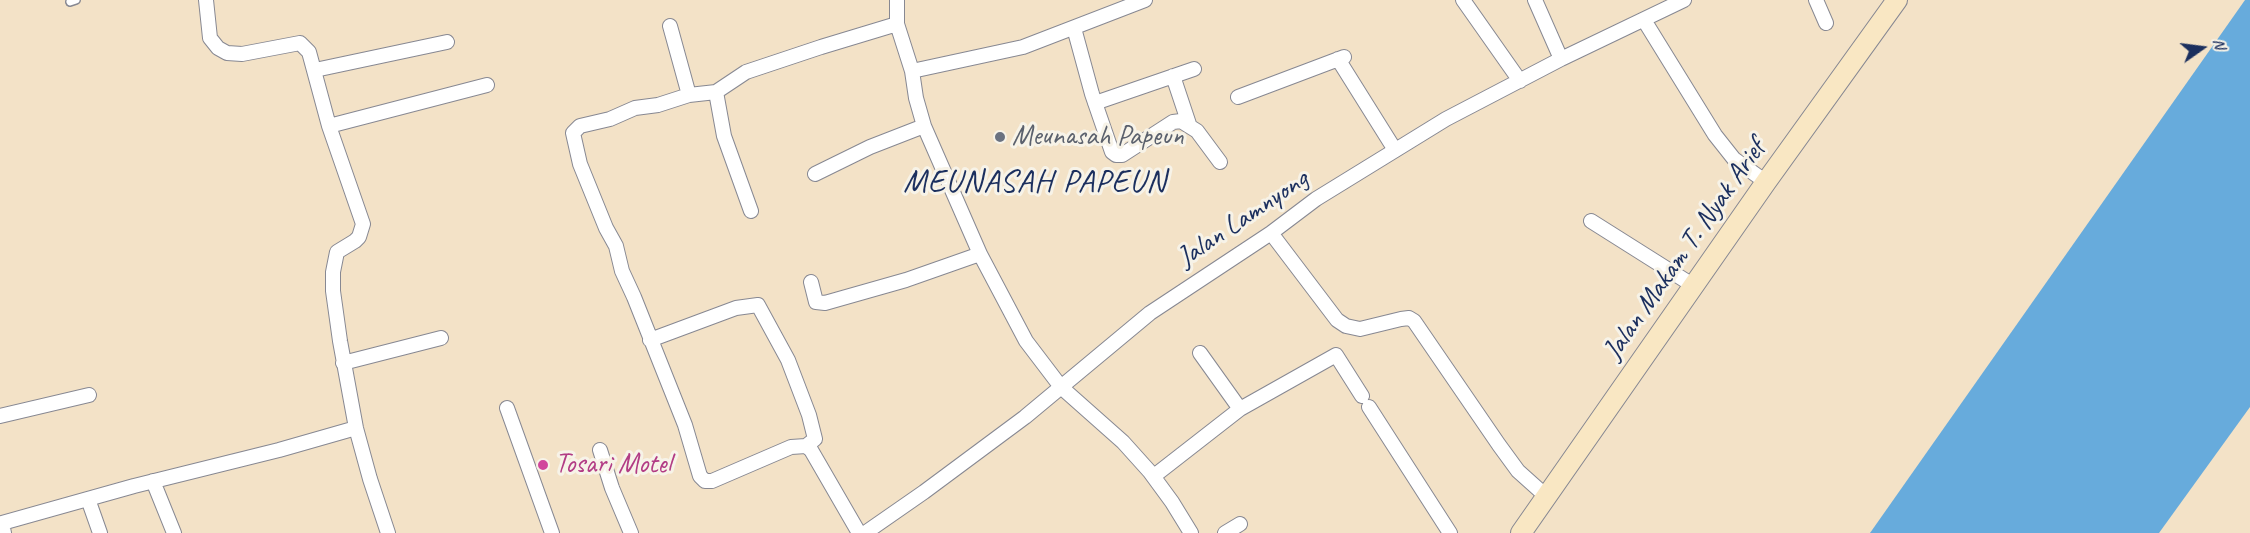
<!DOCTYPE html>
<html>
<head>
<meta charset="utf-8">
<style>
	body { margin:0 }
	#map { position:relative; width:2250px; height:533px; overflow:hidden; background:#f3e2c7; font-family:Caveat,sans-serif }
	canvas { display:block }
	.north { position:absolute; left:2172px; top:18px; width:60px; height:60px; -webkit-text-stroke:4px #f7f3e8; paint-order:stroke; rotate:76deg; font-size:16px; font-weight:700; line-height:24px; text-align:center; color:#1b2f5e }
	.north::after { content:''; display:block; margin:auto; width:21px; height:27px; background:#1b2f5e; clip-path:polygon(50% 0,100% 100%,50% 72%,0 100%) }
</style>
</head>
<body>
<div id="map">
<canvas width="2250" height="533"></canvas>
<div class="north">N</div>
</div>
<script>
const context = document.querySelector('canvas').getContext('2d');
context.lineJoin = 'round';
function fillPath(path, color) { context.fillStyle = color; context.fill(path, 'evenodd'); }
const shape = rows => new Path2D(rows.map(r => 'M' + r).join(''));
function strokePath(path, color, width, dash) { context.strokeStyle = color; context.lineWidth = width; context.lineCap = dash ? 'butt' : 'round'; context.setLineDash(dash || []); context.stroke(path); }
function label(font, color, halo, rows, align = 'center') {
  context.font = font + ' Caveat,sans-serif'; context.lineWidth = 6; context.setLineDash([]); context.textBaseline = 'middle'; context.strokeStyle = halo; context.fillStyle = color; for (const [text, x, y, turn = 0] of rows) {
    context.save(); context.translate(x, y); context.rotate((+turn || 0) * Math.PI / 180); context.textAlign = isNaN(turn) ? turn : align; if (halo) context.strokeText(text, 0, 0); context.fillText(text, 0, 0); context.restore();
  }
}
fillPath(shape([
	[2245,0,2250,0,2250,407,2159,533,1870,533]
]), '#67abdc');
const lane = shape([
	[70,2,76,0]
]);
const street = shape([
	[206,0,210,38,218,48,227,53,242,54,300,43,309,52,329,126,363,224,359,237,355,241,337,252,333,272,333,291,340,341,356,428,370,479,388,533],
	[897,0,897,24,912,71,916,98,924,126,980,254,1026,341,1061,387,1123,442,1150,472,1172,502,1191,533],
	[1463,0,1520,81],
	[1535,0,1561,59],
	[1816,0,1826,23],
	[1644,20,1715,135,1734,159,1766,182],
	[670,26,689,95],
	[1074,28,1092,94,1112,152,1116,155,1122,155,1173,122,1181,121,1197,131,1220,162],
	[1338,59,1395,150],
	[315,70,447,42],
	[912,71,1023,47,1145,0],
	[1173,76,1189,124],
	[716,92,724,136,751,211],
	[1238,97,1344,57],
	[1095,103,1194,69],
	[329,126,487,85],
	[815,174,870,147,924,126],
	[1591,221,1694,286],
	[1271,233,1337,320,1346,326,1360,329,1401,319,1409,318,1414,321,1499,445,1518,471,1547,497],
	[811,282,816,302,825,303,906,280,980,254],
	[650,340,736,308,758,305,788,360,809,415,815,439,806,446],
	[1200,353,1240,409],
	[343,363,441,338],
	[1369,407,1450,533],
	[507,408,552,533],
	[0,416,89,395],
	[600,450,612,488,631,533],
	[1154,476,1240,409,1336,355,1362,396],
	[153,481,174,533],
	[88,499,100,533],
	[4,533,2,523,134,486,279,450,356,428],
	[859,533,811,450,806,446,791,447,712,481,705,481,700,476,685,425,634,297,622,271,616,246,606,228,580,164,573,133,580,126,610,119,635,108,658,105,689,95,716,92,746,72,821,47,897,24],
	[865,533,924,492,1025,417,1150,313,1271,233,1316,199,1446,119,1561,59,1684,0],
	[1225,533,1240,524]
]);
const secondary = shape([
	[1521,533,1766,182,1897,0]
]);
strokePath(lane, '#878892', 10);
strokePath(street, '#878892', 16);
strokePath(secondary, '#878892', 22);
strokePath(lane, '#fff', 7);
strokePath(street, '#fff', 14);
strokePath(secondary, '#f9e7c3', 20);
for (const [x, y, r, color] of [
	[1000,137,6,"#6b7280"],
	[543,465,6,"#d1479c"]
]) { const dot = new Path2D(); dot.arc(x, y, r, 0, 2 * Math.PI); context.fillStyle = color; context.fill(dot); strokePath(dot, '#f7f3e8', 2); }
label('28px', '#5b616d', '#f7f3e8', [
	["Meunasah Papeun",1012,137]
], 'left');
label('28px', '#1b2f5e', '#f7f3e8', [
	["Jalan Lamnyong",1243,219,-34],
	["Jalan Makam T. Nyak Arief",1685,250,-55]
]);
label('28px', '#b23c85', '#f7f3e8', [
	["Tosari Motel",555,465]
], 'left');
context.letterSpacing = '1.5px';
label('32px', '#1b2f5e', '#f7f3e8', [
	["MEUNASAH PAPEUN",1035,183]
]);
context.letterSpacing = '0px';
</script>
</body>
</html>
